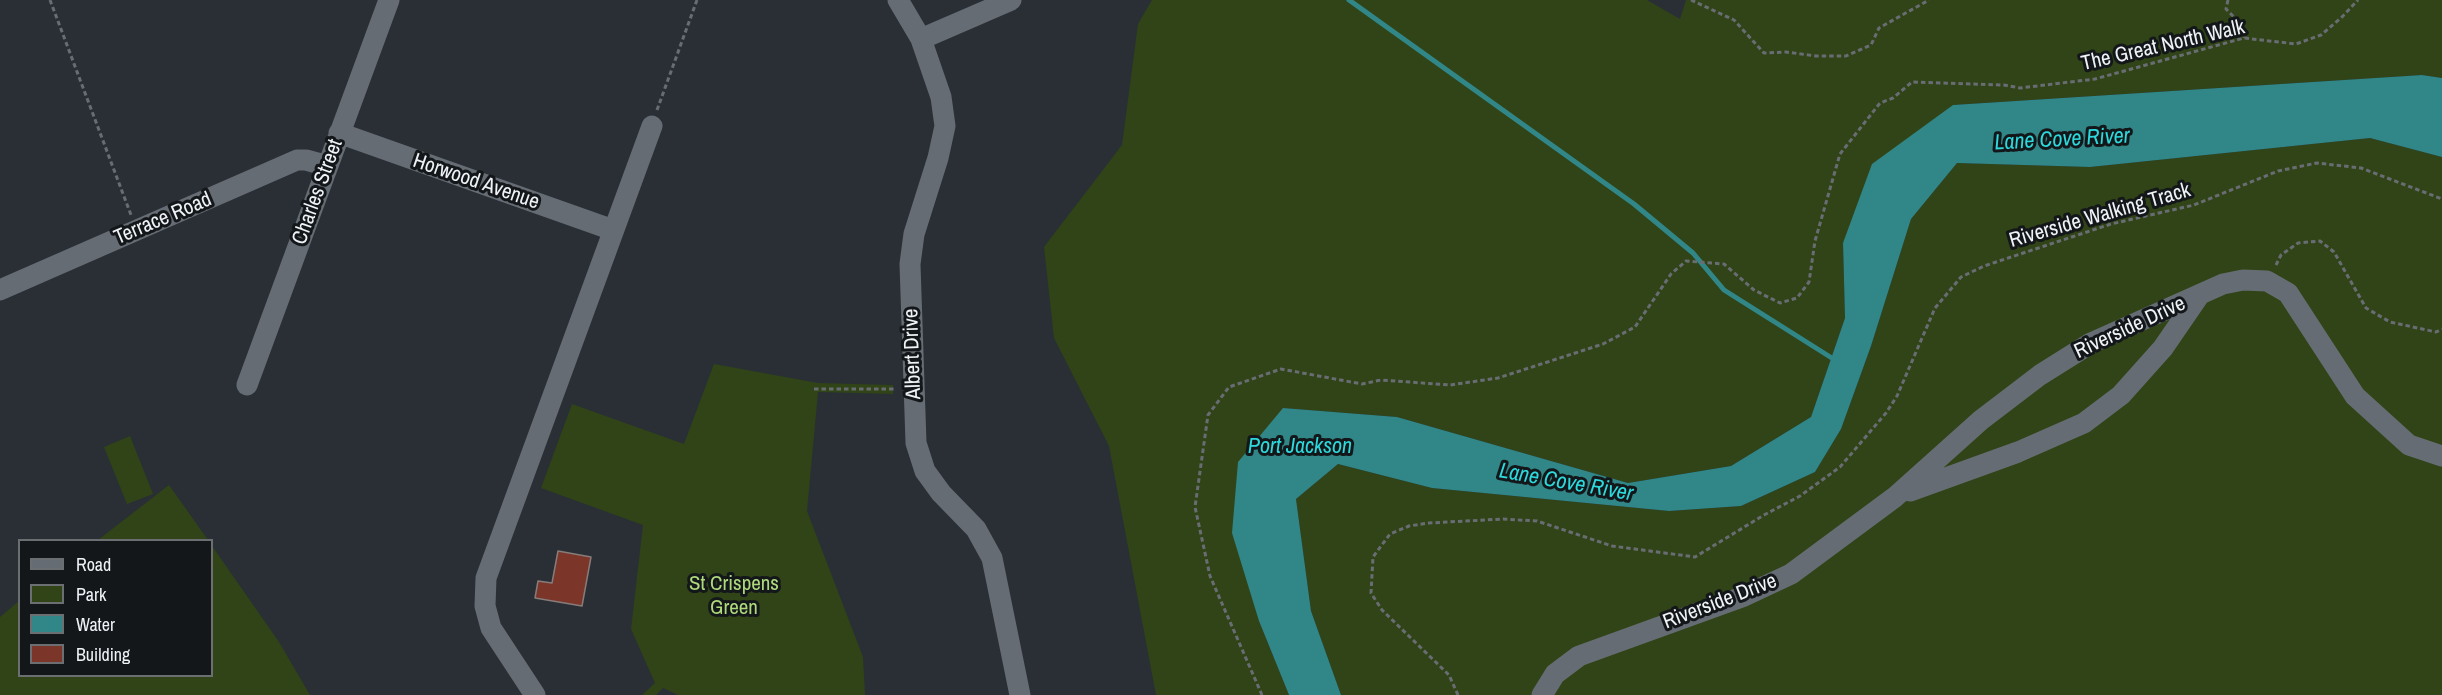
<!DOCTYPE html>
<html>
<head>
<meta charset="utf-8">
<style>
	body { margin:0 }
	#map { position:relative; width:2442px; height:695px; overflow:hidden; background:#2a2f35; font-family:"Archivo Narrow",sans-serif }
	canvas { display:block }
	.legend { position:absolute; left:18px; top:539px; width:195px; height:138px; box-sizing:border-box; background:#14171a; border:2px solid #6c6f72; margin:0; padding:8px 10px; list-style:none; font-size:18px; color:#eff3f7 }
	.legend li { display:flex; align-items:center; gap:12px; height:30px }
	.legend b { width:30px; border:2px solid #6c6f72 }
</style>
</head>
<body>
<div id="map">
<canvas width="2442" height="695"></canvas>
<ul class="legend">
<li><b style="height:8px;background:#666c74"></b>Road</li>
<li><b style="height:16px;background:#304417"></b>Park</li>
<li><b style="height:16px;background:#318688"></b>Water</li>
<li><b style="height:16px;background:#7b3529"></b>Building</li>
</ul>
</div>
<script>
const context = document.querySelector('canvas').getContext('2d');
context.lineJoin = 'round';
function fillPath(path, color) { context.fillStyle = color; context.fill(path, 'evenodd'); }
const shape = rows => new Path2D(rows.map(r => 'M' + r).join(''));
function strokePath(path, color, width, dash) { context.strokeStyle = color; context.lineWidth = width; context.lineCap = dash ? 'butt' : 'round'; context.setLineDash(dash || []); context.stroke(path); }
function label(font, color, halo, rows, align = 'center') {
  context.font = font + ' "Archivo Narrow",sans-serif'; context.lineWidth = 6; context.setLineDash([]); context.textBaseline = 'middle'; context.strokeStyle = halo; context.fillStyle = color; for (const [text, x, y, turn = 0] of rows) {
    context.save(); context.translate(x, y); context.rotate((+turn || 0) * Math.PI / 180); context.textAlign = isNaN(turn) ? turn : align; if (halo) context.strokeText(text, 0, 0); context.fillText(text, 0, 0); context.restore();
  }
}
fillPath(shape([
	[1152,0,1647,0,1680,19,1686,0,2442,0,2442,78,2422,75,1953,105,1843,243,1845,318,1811,417,1731,466,1628,483,1397,417,1283,408,1259,621,1289,695,1156,695,1109,446,1054,338,1044,247,1122,145,1138,24],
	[2370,138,2442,157,2442,695,1341,695,1311,611,1296,499,1338,464,1432,488,1669,511,1741,506,1815,472,1841,429,1871,346,1911,219,1957,163,2090,167],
	[714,364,818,383,893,385,893,394,818,392,807,511,863,657,865,695,678,695,663,688,656,695,642,695,655,683,631,629,643,525,541,488,572,404,684,444],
	[130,436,153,494,127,504,104,447],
	[169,485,208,540,98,540],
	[212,546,279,642,310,695,0,695,0,617,19,601,20,676,212,676]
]), '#304417');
fillPath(shape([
	[2422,75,2442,78,2442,157,2370,138,2090,167,1957,163,1911,219,1871,346,1841,429,1815,472,1741,506,1669,511,1432,488,1338,464,1296,499,1311,611,1341,695,1289,695,1259,621,1232,533,1238,462,1283,408,1397,417,1628,483,1731,466,1811,417,1845,318,1843,243,1872,164,1953,105]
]), '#318688');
strokePath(shape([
	[1349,0,1634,204,1693,253,1724,290,1835,360]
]), '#318688', 5);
const building = shape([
	[558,551,591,557,582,606,535,598,538,581,552,583,558,551]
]);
fillPath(building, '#7b3529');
strokePath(building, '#877c7a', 1.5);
strokePath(shape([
	[50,0,131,215],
	[1691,0,1734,20,1764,53,1786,52,1816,56,1846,56,1871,45,1879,28,1929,0],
	[2228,0,2226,9,2245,28,2244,38],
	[657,110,697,0],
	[2276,265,2281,255,2298,243,2320,241,2334,252,2366,308,2390,322,2436,332,2442,329],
	[814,389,895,389],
	[1262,695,1210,576,1195,507,1208,415,1229,387,1281,369,1362,384,1381,380,1450,385,1498,378,1603,344,1635,327,1671,274,1686,261,1724,264,1754,290,1780,303,1797,298,1809,282,1815,241,1840,154,1880,103,1893,98,1912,82,2004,85,2020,88,2095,79,2244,38,2296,44,2321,35,2342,17,2358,0],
	[1458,695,1449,675,1382,610,1371,593,1373,557,1390,534,1409,526,1429,523,1503,519,1537,521,1612,546,1695,557,1764,515,1800,496,1840,467,1886,413,1897,396,1935,308,1961,277,1984,266,2111,224,2194,205,2278,171,2317,163,2361,168,2442,199]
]), '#696d73', 3, [4.5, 3]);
strokePath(shape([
	[898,0,921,39,941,97,945,126,938,158,914,234,910,264,916,443,925,471,941,493,976,529,992,558,1020,695],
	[921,39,1011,0],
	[339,133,613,230],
	[0,290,297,160,306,160,328,166],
	[247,385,389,0],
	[1910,491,2018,452,2084,423,2121,395,2163,348,2198,297],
	[535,695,491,628,485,606,486,578,652,126],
	[1542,695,1555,674,1579,656,1742,597,1791,574,1895,497,1981,420,2040,375,2091,343,2223,284,2243,280,2267,281,2288,293,2355,396,2409,445,2442,456]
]), '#666c74', 21);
label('21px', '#eff3f7', '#14171a', [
	["The Great North Walk",2163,46,-13],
	["Horwood Avenue",476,182,19],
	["Charles Street",318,192,-70],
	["Riverside Walking Track",2100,216,-16],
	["Terrace Road",163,219,-23],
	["Riverside Drive",2130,328,-25],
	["Albert Drive",913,354,-92],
	["Riverside Drive",1720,602,-21]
]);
label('21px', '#aeda7c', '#14171a', [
	["St Crispens",734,584],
	["Green",734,608]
]);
label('italic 22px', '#2cdadd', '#14171a', [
	["Lane Cove River",2062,140,-3],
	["Port Jackson",1300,447],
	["Lane Cove River",1566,483,10]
]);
</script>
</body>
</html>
